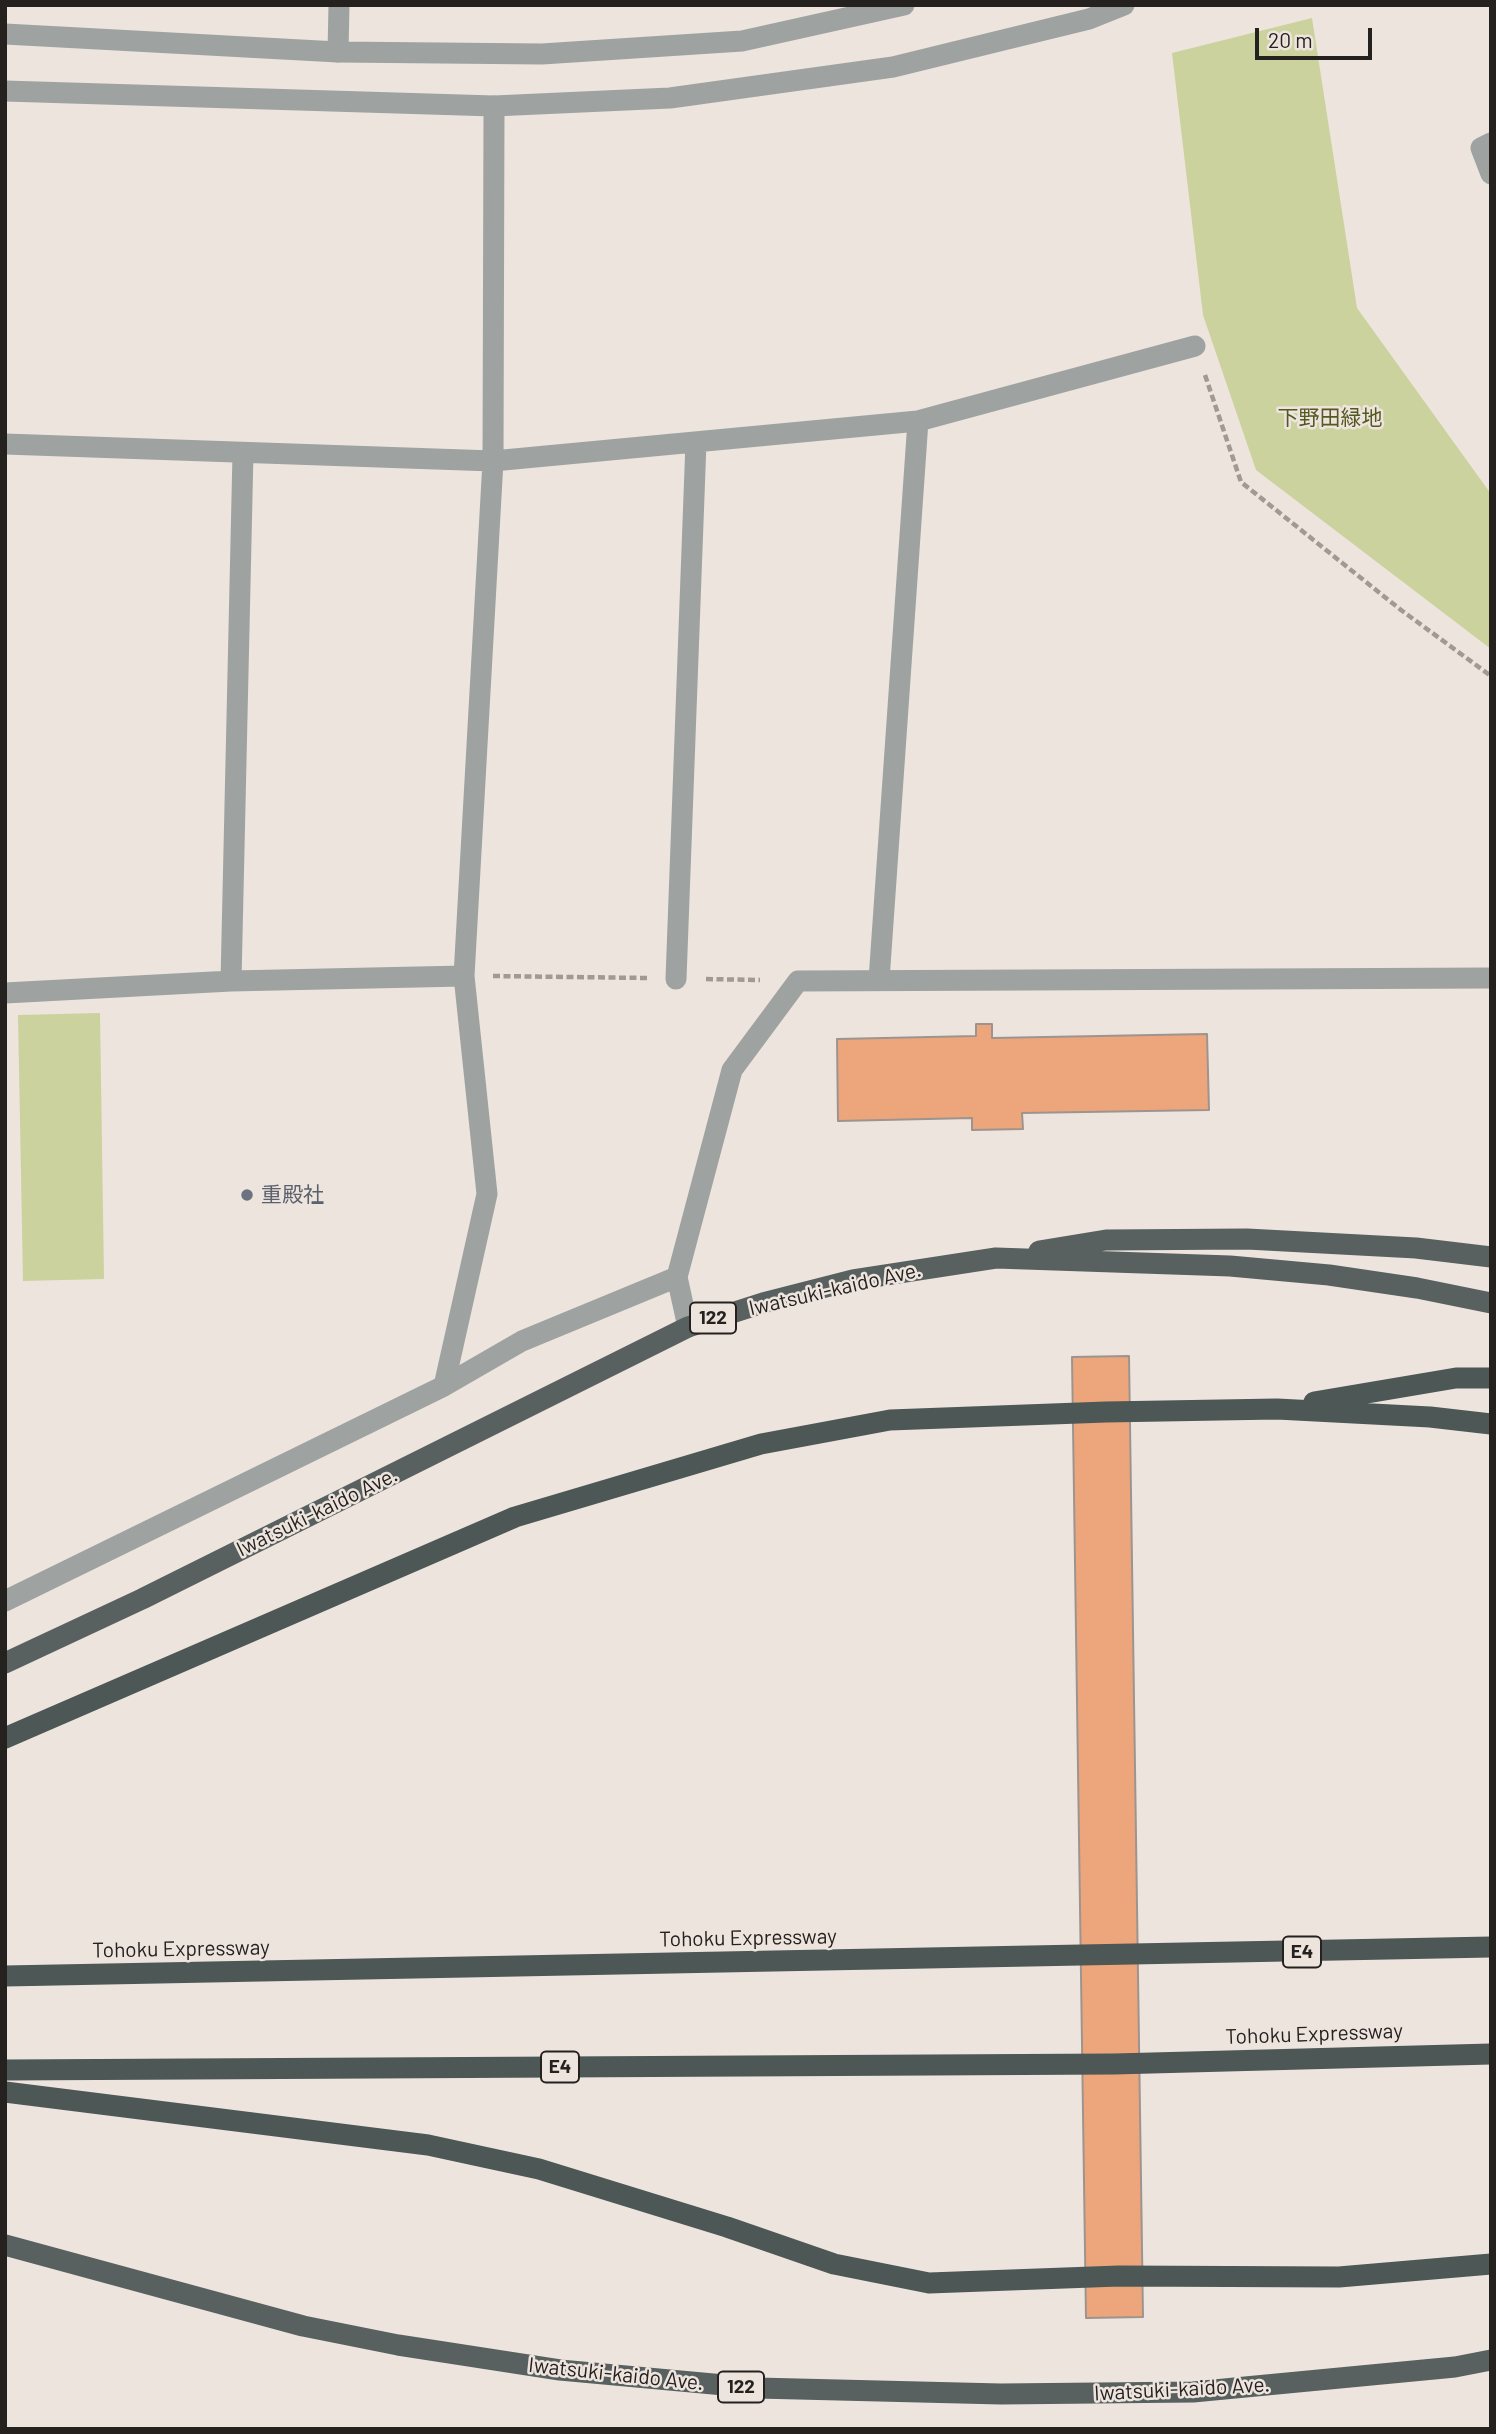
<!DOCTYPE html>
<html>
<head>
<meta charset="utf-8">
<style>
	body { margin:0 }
	#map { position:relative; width:1496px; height:2434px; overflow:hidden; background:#ede4de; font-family:Barlow,sans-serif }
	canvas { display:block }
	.frame { position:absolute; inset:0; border:7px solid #25211f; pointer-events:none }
	.scale { position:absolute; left:1255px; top:28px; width:117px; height:32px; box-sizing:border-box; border:4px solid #25211f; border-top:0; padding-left:9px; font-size:21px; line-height:24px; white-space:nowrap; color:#25211f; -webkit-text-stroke:5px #ede4de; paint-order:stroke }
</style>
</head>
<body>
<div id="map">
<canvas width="1496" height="2434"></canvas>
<div class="frame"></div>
<div class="scale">20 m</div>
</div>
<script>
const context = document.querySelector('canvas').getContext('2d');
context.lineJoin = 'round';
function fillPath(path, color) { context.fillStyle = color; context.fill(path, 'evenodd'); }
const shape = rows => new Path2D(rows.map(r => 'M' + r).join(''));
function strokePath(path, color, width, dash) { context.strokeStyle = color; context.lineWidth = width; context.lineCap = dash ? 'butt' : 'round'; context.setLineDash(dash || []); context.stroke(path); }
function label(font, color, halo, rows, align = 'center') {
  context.font = font + ' Barlow,"Noto Sans JP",sans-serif'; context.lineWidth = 5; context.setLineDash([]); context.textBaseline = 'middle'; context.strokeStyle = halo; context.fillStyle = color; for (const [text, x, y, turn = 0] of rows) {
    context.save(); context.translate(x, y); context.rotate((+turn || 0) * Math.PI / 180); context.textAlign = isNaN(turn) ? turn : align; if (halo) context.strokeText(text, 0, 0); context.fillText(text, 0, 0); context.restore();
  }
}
fillPath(shape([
	[1312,18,1357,308,1491,494,1491,649,1256,470,1203,315,1172,53],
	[100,1013,104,1279,23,1281,18,1015]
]), '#cbd29d');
const building = shape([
	[976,1024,992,1024,992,1038,1207,1034,1209,1110,1022,1113,1023,1129,972,1130,972,1118,838,1121,837,1039,976,1036,976,1024],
	[1129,1356,1143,2317,1086,2318,1072,1357,1129,1356]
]);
fillPath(building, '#eda67b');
strokePath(building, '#9d948f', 2);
strokePath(shape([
	[1205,375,1241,482,1401,610,1491,676],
	[493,976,648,978],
	[706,979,760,980]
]), '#a09994', 4.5, [7, 3.5]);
strokePath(shape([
	[338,52,339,5],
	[1491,143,1481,148,1491,174],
	[5,444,493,461,918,421,1195,346],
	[464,976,493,461,494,106],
	[676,979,696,442],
	[879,980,918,421],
	[231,981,243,453],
	[5,993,231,981,464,976,487,1194,444,1386],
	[688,1327,677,1277,732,1070,798,981,1491,978],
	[5,1601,444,1386,522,1341,677,1277]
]), '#9ea3a2', 21);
strokePath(shape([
	[5,34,338,52,542,54,742,41,904,5],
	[5,91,494,106,670,98,893,67,1089,19,1124,5]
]), '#9ea3a2', 21);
strokePath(shape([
	[1039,1251,1106,1240,1247,1239,1416,1248,1491,1257],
	[5,1663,142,1599,688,1327,763,1303,853,1280,996,1258,1230,1266,1329,1275,1417,1288,1491,1303],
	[5,2245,303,2326,398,2345,560,2370,757,2388,1001,2394,1193,2392,1455,2367,1491,2360]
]), '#586160', 21);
strokePath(shape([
	[1314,1402,1456,1378,1491,1378],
	[5,1738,515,1517,761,1444,890,1420,1106,1412,1277,1409,1430,1417,1491,1424],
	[5,1976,1491,1947],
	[5,2070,1114,2064,1491,2054],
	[5,2092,428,2145,539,2169,727,2227,834,2264,929,2283,1119,2276,1339,2277,1491,2264]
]), '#4d5756', 21);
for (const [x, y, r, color] of [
	[247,1195,7,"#6b7280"]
]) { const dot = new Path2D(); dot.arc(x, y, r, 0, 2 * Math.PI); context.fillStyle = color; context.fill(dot); strokePath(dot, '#ede4de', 2.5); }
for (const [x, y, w] of [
	[713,1318,46],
	[1302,1952,38],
	[560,2067,38],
	[741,2387,46]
]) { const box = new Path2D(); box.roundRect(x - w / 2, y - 15.5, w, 31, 5); context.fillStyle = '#ede4de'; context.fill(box); strokePath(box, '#25211f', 2); }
label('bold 19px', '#25211f', null, [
	["122",713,1318],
	["E4",1302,1952],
	["E4",560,2067],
	["122",741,2387]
]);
label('21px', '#545921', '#ede4de', [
	["下野田緑地",1330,418]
]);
label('21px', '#5b616d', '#ede4de', [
	["重殿社",261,1195]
], 'left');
label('21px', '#25211f', '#ede4de', [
	["Iwatsuki-kaido Ave.",835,1289,-13],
	["Iwatsuki-kaido Ave.",317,1512,-26],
	["Tohoku Expressway",748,1938,-1],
	["Tohoku Expressway",181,1949,-1],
	["Tohoku Expressway",1314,2034,-2],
	["Iwatsuki-kaido Ave.",616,2374,6],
	["Iwatsuki-kaido Ave.",1182,2389,-3]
]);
</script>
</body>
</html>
